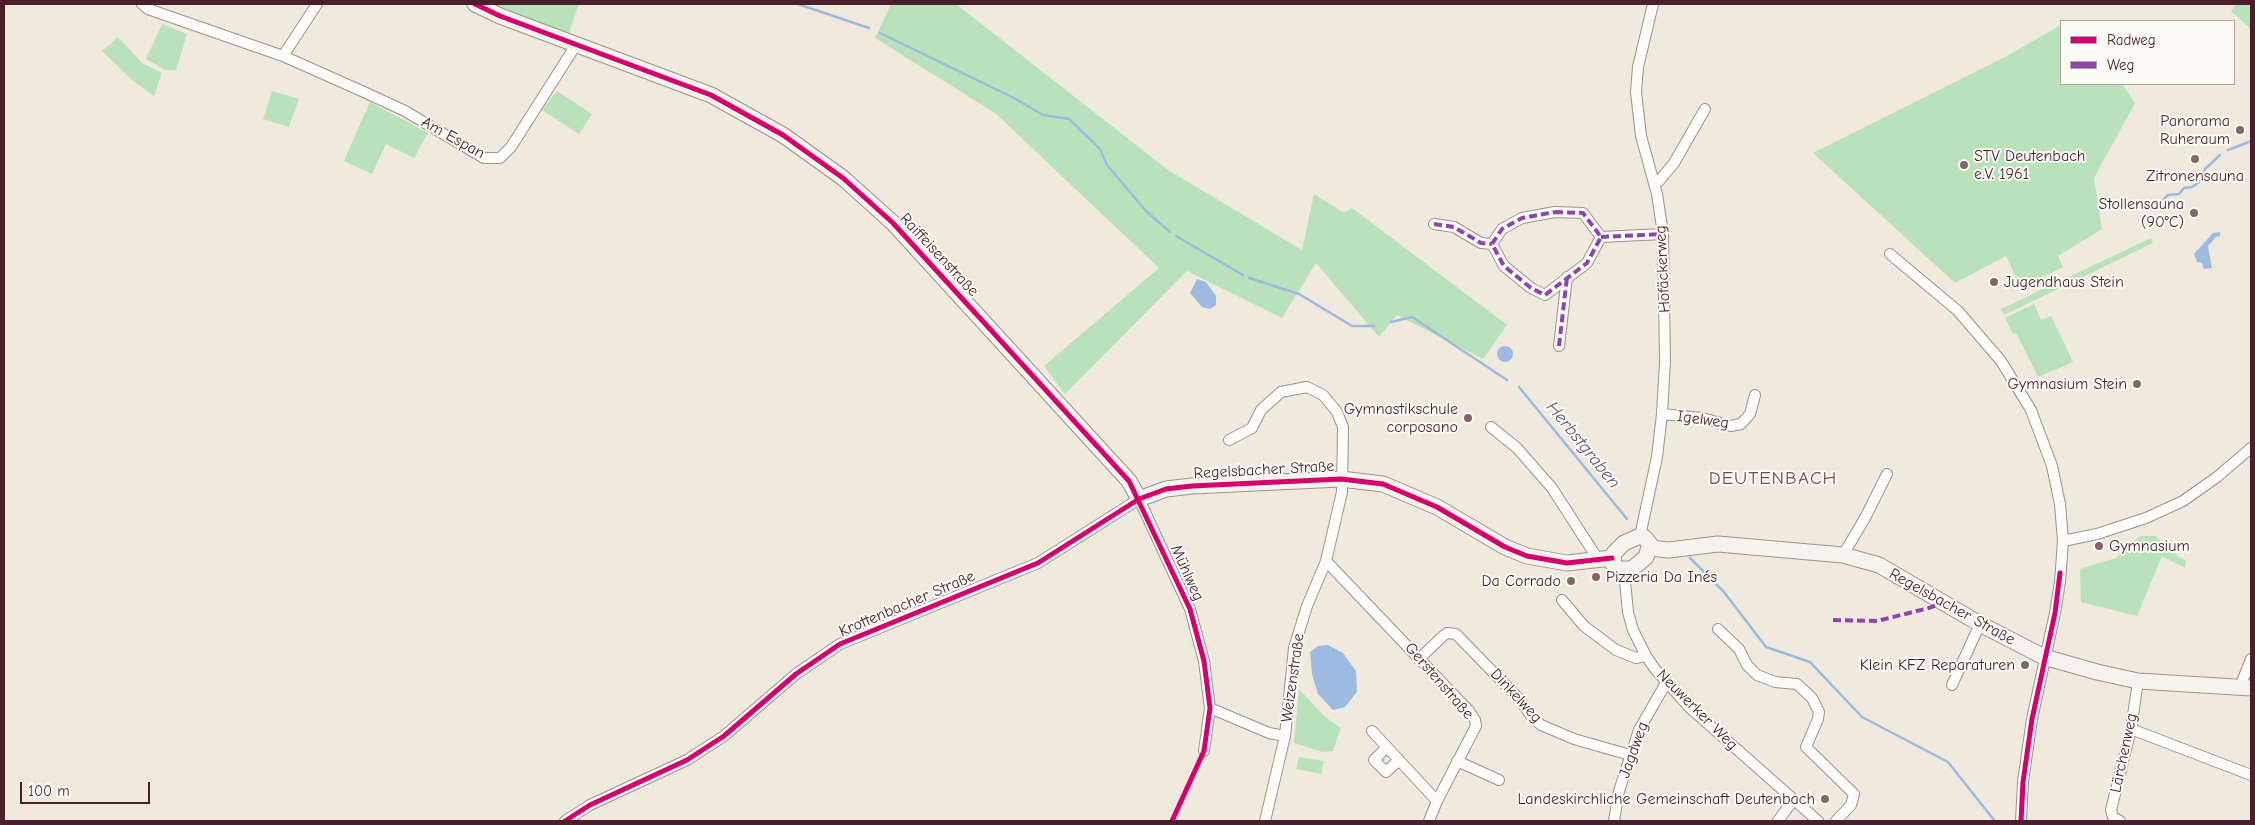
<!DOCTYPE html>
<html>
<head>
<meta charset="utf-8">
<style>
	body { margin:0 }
	#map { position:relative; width:2255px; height:825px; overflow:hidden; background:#f0e9de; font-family:"Comic Neue",sans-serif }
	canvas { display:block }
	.frame { position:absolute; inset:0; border:5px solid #4a1f2b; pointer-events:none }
	.legend { position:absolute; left:2060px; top:20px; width:175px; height:65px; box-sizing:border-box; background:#fdfcf7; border:1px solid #b5a4a5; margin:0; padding:6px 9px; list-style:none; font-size:15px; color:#4a1f2b }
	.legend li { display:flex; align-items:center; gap:10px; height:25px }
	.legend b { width:25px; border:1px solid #b5a4a5 }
	.scale { position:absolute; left:20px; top:782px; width:130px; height:22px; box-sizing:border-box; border:2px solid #4a1f2b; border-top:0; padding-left:6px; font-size:15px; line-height:18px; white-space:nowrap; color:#4a1f2b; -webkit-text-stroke:4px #fdfcf7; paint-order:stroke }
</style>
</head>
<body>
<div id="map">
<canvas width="2255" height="825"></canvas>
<div class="frame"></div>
<ul class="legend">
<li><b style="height:6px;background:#d6006c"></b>Radweg</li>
<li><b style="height:6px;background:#8e44ad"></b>Weg</li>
</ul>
<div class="scale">100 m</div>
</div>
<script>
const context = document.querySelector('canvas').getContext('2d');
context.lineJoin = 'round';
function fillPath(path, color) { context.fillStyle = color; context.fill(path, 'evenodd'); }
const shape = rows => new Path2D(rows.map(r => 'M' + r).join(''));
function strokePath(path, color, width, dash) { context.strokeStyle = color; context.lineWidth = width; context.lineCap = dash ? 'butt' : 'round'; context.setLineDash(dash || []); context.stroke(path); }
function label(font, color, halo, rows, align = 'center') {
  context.font = font + ' "Comic Neue",sans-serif'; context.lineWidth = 4; context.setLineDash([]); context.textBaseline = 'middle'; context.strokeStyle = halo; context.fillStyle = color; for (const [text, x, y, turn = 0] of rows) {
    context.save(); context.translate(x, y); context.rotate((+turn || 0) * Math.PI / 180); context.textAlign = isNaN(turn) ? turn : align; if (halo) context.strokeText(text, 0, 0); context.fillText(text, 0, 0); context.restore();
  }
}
fillPath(shape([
	[490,4,579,4,568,35],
	[891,4,956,4,1168,170,1302,250,1314,194,1344,213,1352,208,1507,325,1483,359,1397,315,1379,337,1316,263,1282,318,1187,271,1065,394,1044,366,1159,268,995,113,875,38],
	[2236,4,2251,4,2251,29,2231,11],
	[162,24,187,34,176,70,166,70,146,59],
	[2061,25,2061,84,2122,84,2135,103,2094,178,2102,229,2058,256,2063,267,2021,288,2006,256,1955,283,1813,153,2007,56],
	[118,37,142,63,162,73,154,96,132,80,102,51],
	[272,91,299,99,289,127,263,119],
	[557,91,592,114,579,134,542,110],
	[370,102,428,133,414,158,386,144,372,174,344,161],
	[2151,238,2153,243,2004,315,2001,309],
	[2034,304,2041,320,2051,316,2073,362,2038,377,2016,333,2013,334,2005,318],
	[2140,536,2156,536,2171,552,2186,561,2185,568,2162,556,2137,616,2081,602,2080,569,2116,558],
	[1299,689,1324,716,1341,728,1333,751,1322,752,1294,743],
	[1299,757,1324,761,1321,774,1296,769]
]), '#bae2ba');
fillPath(shape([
	[2220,232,2220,236,2216,237,2208,246,2212,268,2204,269,2202,263,2197,262,2194,254,2213,233],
	[1197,279,1206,282,1216,296,1216,305,1210,309,1202,307,1190,293],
	'1497 354a8 8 0 1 1 16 0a8 8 0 1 1-16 0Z',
	[1328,645,1343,653,1356,671,1357,692,1345,707,1333,710,1318,694,1312,674,1310,652,1318,646]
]), '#9dbbe1');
strokePath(shape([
	[798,4,869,28],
	[880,33,1014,98,1043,115,1069,119,1100,149,1107,165,1146,211,1170,232],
	[2228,150,2249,142],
	[2161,202,2168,195,2179,194,2184,188,2192,187,2198,183,2203,177,2205,169,2220,155],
	[1176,236,1243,275],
	[1249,278,1299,294,1352,326,1374,326],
	[1391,322,1412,317,1507,380],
	[1519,387,1627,519],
	[1690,558,1724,592,1766,647,1810,662,1862,717,1948,762,1994,820]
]), '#9dbbe1', 2.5);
const street = shape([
	[142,4,148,9,283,56,364,92,405,111,484,158,500,158,511,147,576,45],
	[283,56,317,4],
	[1654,182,1659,181,1674,163,1705,109],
	[1555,212,1583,213,1601,237,1587,263,1545,295,1531,288,1504,266,1492,244,1502,229,1522,218,1555,212],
	[1434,224,1454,227,1481,243,1492,244],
	[1601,237,1663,234],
	[1890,254,1958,311,2001,361,2031,410,2052,466,2060,504,2063,541,2060,582,2055,613,2032,719,2023,782,2021,821],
	[1559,346,1567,277],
	[1662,414,1702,418,1731,426,1741,424,1750,414,1755,395],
	[1491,427,1517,448,1552,488,1599,561],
	[1229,440,1252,428,1261,410,1281,392,1307,387,1323,395,1337,412,1343,427,1342,492,1326,561,1307,606,1294,648,1285,736,1265,821],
	[1640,536,1657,457,1662,414,1665,361,1663,234,1657,194,1641,136,1636,92,1638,67,1653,4],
	[2063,541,2097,534,2146,518,2183,501,2217,477,2251,448],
	[1843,555,1865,518,1887,474],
	[1326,561,1469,711,1475,720,1476,726,1437,801,1429,821],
	[1624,571,1628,612,1633,630,1646,656,1655,669,1689,707,1818,821],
	[1562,600,1584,626,1616,650,1636,658,1646,656],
	[1718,629,1739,649,1747,665,1757,675,1775,682,1797,684,1812,698,1819,712,1818,719,1806,747,1854,794,1851,805,1836,821],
	[1420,658,1443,636,1447,633,1456,634,1520,700,1532,717,1541,725,1574,739,1630,755],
	[1952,685,1980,624],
	[2240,687,2251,659],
	[1210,708,1269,733,1285,736],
	[2131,729,2251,775],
	[1372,731,1437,801],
	[1387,747,1374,760,1386,772,1399,760],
	[1457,761,1499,780],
	[565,821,590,805,687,760,724,736,796,674,840,644,1038,563,1139,499,1190,609,1204,661,1210,708,1204,751],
	[1614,821,1619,791,1639,730,1666,683],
	[1778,821,1793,800],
	[2120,821,2113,817,2111,810,2131,729,2138,681]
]);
const secondary = shape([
	[475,4,500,16,711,95,783,135,843,178,893,223,1129,481,1139,499,1166,489,1192,486,1341,479,1383,484,1437,507,1505,547,1527,556,1567,563,1612,558],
	[1640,536,1644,537,1650,544,1646,557,1632,569,1618,569,1613,564,1614,553,1624,543,1640,536],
	[1650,548,1669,550,1718,544,1843,555,1879,565,1980,624,2044,657,2097,672,2138,681,2251,688]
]);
strokePath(street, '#9c928e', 12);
strokePath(secondary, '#9c928e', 17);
strokePath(street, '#fdfcfa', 10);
strokePath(secondary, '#f6f2ec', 15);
strokePath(shape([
	[1555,212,1583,213,1601,237,1587,263,1545,295,1531,288,1504,266,1492,244,1502,229,1522,218,1555,212],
	[1434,224,1454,227,1481,243,1492,244],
	[1601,237,1663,234],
	[1559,346,1567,277],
	[1833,620,1877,621,1929,608,1942,603]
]), '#8e44ad', 4, [8, 4]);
strokePath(shape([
	[475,4,500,16,711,95,783,135,843,178,893,223,1129,481,1190,609,1204,661,1210,708,1204,751,1172,821],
	[565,821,590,805,687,760,724,736,796,674,840,644,1038,563,1139,499,1166,489,1192,486,1341,479,1383,484,1437,507,1505,547,1527,556,1567,563,1612,558],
	[2021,821,2023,782,2032,719,2055,613,2060,573]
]), '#d6006c', 5);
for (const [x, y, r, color] of [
	[2240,130,5,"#84666a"],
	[2195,159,5,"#84666a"],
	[1964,165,5,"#84666a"],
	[2194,213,5,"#84666a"],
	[1994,282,5,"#84666a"],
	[2137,384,5,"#84666a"],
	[1468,418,5,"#84666a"],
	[2099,546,5,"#84666a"],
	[1596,577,5,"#84666a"],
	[1571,581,5,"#84666a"],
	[2025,665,5,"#84666a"],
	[1825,799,5,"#84666a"]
]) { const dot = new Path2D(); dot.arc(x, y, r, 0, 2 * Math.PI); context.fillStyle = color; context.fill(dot); strokePath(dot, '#fdfcf7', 2); }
label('16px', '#4a1f2b', '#fdfcf7', [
	["Panorama",2230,121],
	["Ruheraum",2230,139],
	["STV Deutenbach",1974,156,"left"],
	["e.V. 1961",1974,174,"left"],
	["Zitronensauna",2195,176,"center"],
	["Stollensauna",2184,204],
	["(90°C)",2184,222],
	["Jugendhaus Stein",2004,282,"left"],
	["Gymnasium Stein",2127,384],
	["Gymnastikschule",1458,409],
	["corposano",1458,427],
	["Gymnasium",2109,546,"left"],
	["Pizzeria Da Inés",1606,577,"left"],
	["Da Corrado",1561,581],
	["Klein KFZ Reparaturen",2015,665],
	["Landeskirchliche Gemeinschaft Deutenbach",1815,799]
], 'right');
label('16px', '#4a1f2b', '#fdfcf7', [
	["Am Espan",453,138,29],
	["Raiffeisenstraße",939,255,47],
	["Hofäckerweg",1663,269,-93],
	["Igelweg",1703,420,8],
	["Regelsbacher Straße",1264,470,-3],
	["Mühlweg",1187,573,66],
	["Krottenbacher Straße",907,604,-23],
	["Regelsbacher Straße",1952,607,29],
	["Weizenstraße",1293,678,-82],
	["Gerstenstraße",1439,681,49],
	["Dinkelweg",1516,696,47],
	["Neuwerker Weg",1697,710,45],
	["Jagdweg",1634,750,-70],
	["Lärchenweg",2124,753,-78]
]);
label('italic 18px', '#5d5574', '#fdfcf7', [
	["Herbstgraben",1583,445,51]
]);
context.letterSpacing = '1px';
label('19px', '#754d44', '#fdfcf7', [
	["DEUTENBACH",1773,479]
]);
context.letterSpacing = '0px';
</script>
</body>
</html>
